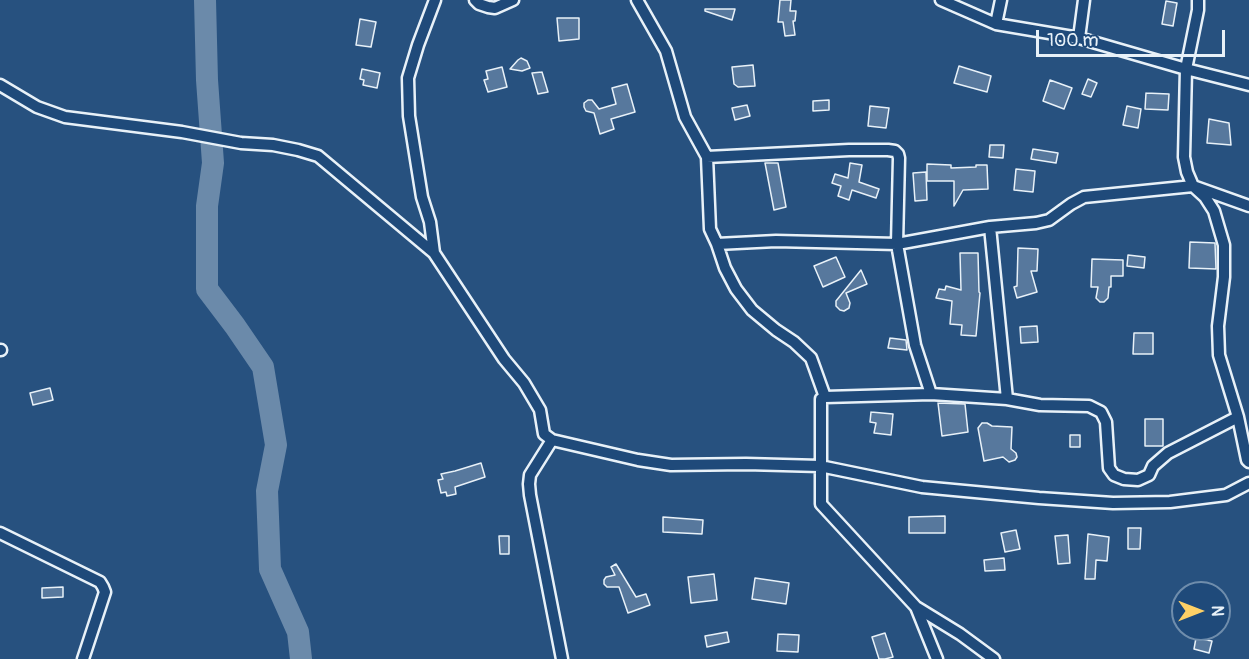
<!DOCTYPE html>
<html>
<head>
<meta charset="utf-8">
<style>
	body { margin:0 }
	#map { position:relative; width:1249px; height:659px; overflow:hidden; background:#27517f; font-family:Pangolin,sans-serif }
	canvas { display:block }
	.north { position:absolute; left:1171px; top:581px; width:60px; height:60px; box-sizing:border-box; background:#1f4a7a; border:2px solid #6f8dac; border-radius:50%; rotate:90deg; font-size:16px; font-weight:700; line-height:24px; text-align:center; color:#e8f1f8 }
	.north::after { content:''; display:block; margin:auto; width:21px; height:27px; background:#ffd166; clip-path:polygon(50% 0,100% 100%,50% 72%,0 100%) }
	.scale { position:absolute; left:1036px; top:30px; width:189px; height:27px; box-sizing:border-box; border:3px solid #e8f1f8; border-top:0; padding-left:8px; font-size:18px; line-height:21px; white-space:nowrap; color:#e8f1f8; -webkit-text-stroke:4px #1f4a7a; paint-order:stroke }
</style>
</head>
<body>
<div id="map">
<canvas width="1249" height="659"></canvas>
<div class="north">N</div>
<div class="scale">100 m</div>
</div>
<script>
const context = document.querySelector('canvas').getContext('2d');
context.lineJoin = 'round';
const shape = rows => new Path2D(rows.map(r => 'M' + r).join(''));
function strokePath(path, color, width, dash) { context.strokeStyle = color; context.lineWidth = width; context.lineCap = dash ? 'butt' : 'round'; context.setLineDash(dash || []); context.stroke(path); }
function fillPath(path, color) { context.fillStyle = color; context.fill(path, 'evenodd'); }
strokePath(shape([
	[205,0,207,80,213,163,207,206,207,289,235,326,263,367,276,445,267,491,270,569,298,632,301,659]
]), '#6b8aaa', 22);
const building = shape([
	[780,0,791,0,790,11,796,11,795,21,793,21,795,35,785,36,783,22,778,22,780,0],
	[1166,1,1177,3,1173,26,1162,24,1166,1],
	[705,9,735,9,732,20,705,11,705,9],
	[557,18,579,18,579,39,559,41,557,18],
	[360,19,376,22,371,47,356,45,360,19],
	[521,58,527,61,530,68,522,71,510,69,518,60,521,58],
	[753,65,755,86,738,87,734,84,732,67,753,65],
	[959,66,991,76,987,92,954,83,959,66],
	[502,67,507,87,488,92,484,80,488,79,486,71,502,67],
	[362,69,380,73,377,88,363,85,364,80,360,79,362,69],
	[542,72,548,92,538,94,532,73,542,72],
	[1088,79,1097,83,1091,97,1082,94,1088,79],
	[1050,80,1072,88,1064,109,1043,101,1050,80],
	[627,84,635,112,611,119,614,129,600,134,594,113,586,111,584,107,584,103,588,100,592,100,599,109,616,104,612,88,627,84],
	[1146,93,1169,94,1168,110,1145,109,1146,93],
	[829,100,829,110,813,111,813,101,829,100],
	[747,105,750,116,735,120,732,108,747,105],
	[870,106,889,108,886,128,868,126,870,106],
	[1127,106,1141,109,1138,128,1123,125,1127,106],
	[1209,119,1229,123,1231,145,1207,143,1209,119],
	[990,145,1004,145,1003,158,989,157,990,145],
	[1033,149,1058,153,1056,163,1031,159,1033,149],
	[765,163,778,163,786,207,774,210,765,163],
	[850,163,862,165,859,182,879,189,876,198,852,190,849,200,838,196,841,186,832,183,835,174,848,178,850,163],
	[927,164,951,165,951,168,976,167,976,165,987,165,988,189,963,190,954,206,954,181,927,181,927,164],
	[1016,169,1035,171,1033,192,1014,190,1016,169],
	[926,172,927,200,915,201,913,173,926,172],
	[1190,242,1215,243,1216,269,1189,268,1190,242],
	[1018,248,1038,249,1037,271,1031,271,1037,292,1017,298,1014,287,1017,286,1018,248],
	[960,253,978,253,979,292,980,293,976,336,961,335,962,325,950,324,952,301,936,298,939,289,945,290,946,286,961,290,960,253],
	[1128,255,1145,257,1144,268,1127,266,1128,255],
	[836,257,845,277,823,287,814,266,836,257],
	[1092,259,1123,260,1123,276,1111,276,1111,287,1109,287,1108,298,1104,302,1100,302,1096,298,1098,287,1091,287,1092,259],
	[861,270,867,284,846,293,850,303,849,308,844,311,840,310,836,306,836,301,861,270],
	[1037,326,1038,342,1021,343,1020,327,1037,326],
	[1134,333,1153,333,1153,354,1133,354,1134,333],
	[890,338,906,340,907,350,888,348,890,338],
	[50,388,53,400,33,405,30,393,50,388],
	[938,403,965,404,968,432,942,436,938,403],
	[871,412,893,414,891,435,874,433,876,423,870,422,871,412],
	[1145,419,1163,419,1163,446,1145,446,1145,419],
	[982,423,987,423,992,426,1012,427,1011,449,1016,453,1017,457,1015,460,1009,462,1003,457,984,461,978,428,982,423],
	[1070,435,1080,435,1080,447,1070,447,1070,435],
	[481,463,485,477,455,487,456,494,447,496,446,492,441,493,438,480,443,479,441,474,455,471,481,463],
	[945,516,945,533,909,533,909,517,945,516],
	[663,517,703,520,702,534,663,532,663,517],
	[1128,528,1141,528,1140,549,1128,549,1128,528],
	[1016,530,1020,549,1005,552,1001,533,1016,530],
	[1088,534,1109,537,1107,561,1096,560,1095,579,1085,579,1088,534],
	[1068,535,1070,563,1058,564,1055,536,1068,535],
	[499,536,509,536,509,554,500,554,499,536],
	[1004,558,1005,570,985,571,984,560,1004,558],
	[616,564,636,597,646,594,650,605,628,613,619,587,607,587,604,584,604,580,606,577,615,575,611,567,616,564],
	[714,574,717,600,691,603,688,577,714,574],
	[755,578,789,583,786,604,752,599,755,578],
	[63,587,63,597,42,598,42,588,63,587],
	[727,632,729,642,707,647,705,636,727,632],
	[885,633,893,657,885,659,879,659,872,637,885,633],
	[778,634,799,635,798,652,777,651,778,634],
	[1196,638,1212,641,1209,653,1194,649,1196,638]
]);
fillPath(building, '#57789d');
strokePath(building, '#e8f1f8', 1.5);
const minor = shape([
	[475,0,479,4,488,7,495,8,513,0],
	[637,0,666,51,685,117,707,157,710,229,717,244,725,268,736,289,752,310,776,330,794,342,811,358,815,369,825,397,821,399,821,504,916,607,960,634,994,659],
	[941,0,996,24,1079,38,1186,69,1249,85],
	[1198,0,1198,10,1186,69,1184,157,1187,172,1193,186,1249,206],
	[996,24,1001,0],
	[1079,38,1084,0],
	[0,85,37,107,65,117,182,132,241,143,273,145,298,150,318,156,434,253,504,359,524,383,540,410,544,434,552,440,638,460,671,465,746,464,820,466,922,487,1039,498,1113,503,1170,502,1226,495,1249,483],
	[707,157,849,150,888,150,895,151,898,154,899,158,897,244,915,345,931,394],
	[990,227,1007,399],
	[717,244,776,241,897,244,990,227,1036,223,1049,220,1071,204,1084,197,1193,186,1205,197,1214,211,1224,245,1224,277,1218,326,1219,355,1238,417,1247,460,1249,462],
	[434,253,430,222,422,197,409,116,408,78,418,45,435,0],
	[0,350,1,350],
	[825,397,931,394,1007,399,1040,405,1089,406,1101,412,1106,422,1109,468,1114,475,1124,479,1138,480,1149,475,1153,466,1168,453,1238,417],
	[552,440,530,475,529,484,530,495,562,659],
	[0,533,100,582,103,587,105,592,83,659],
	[916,607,937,659]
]);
strokePath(minor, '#e8f1f8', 15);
strokePath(minor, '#1f4a7a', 10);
</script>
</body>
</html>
